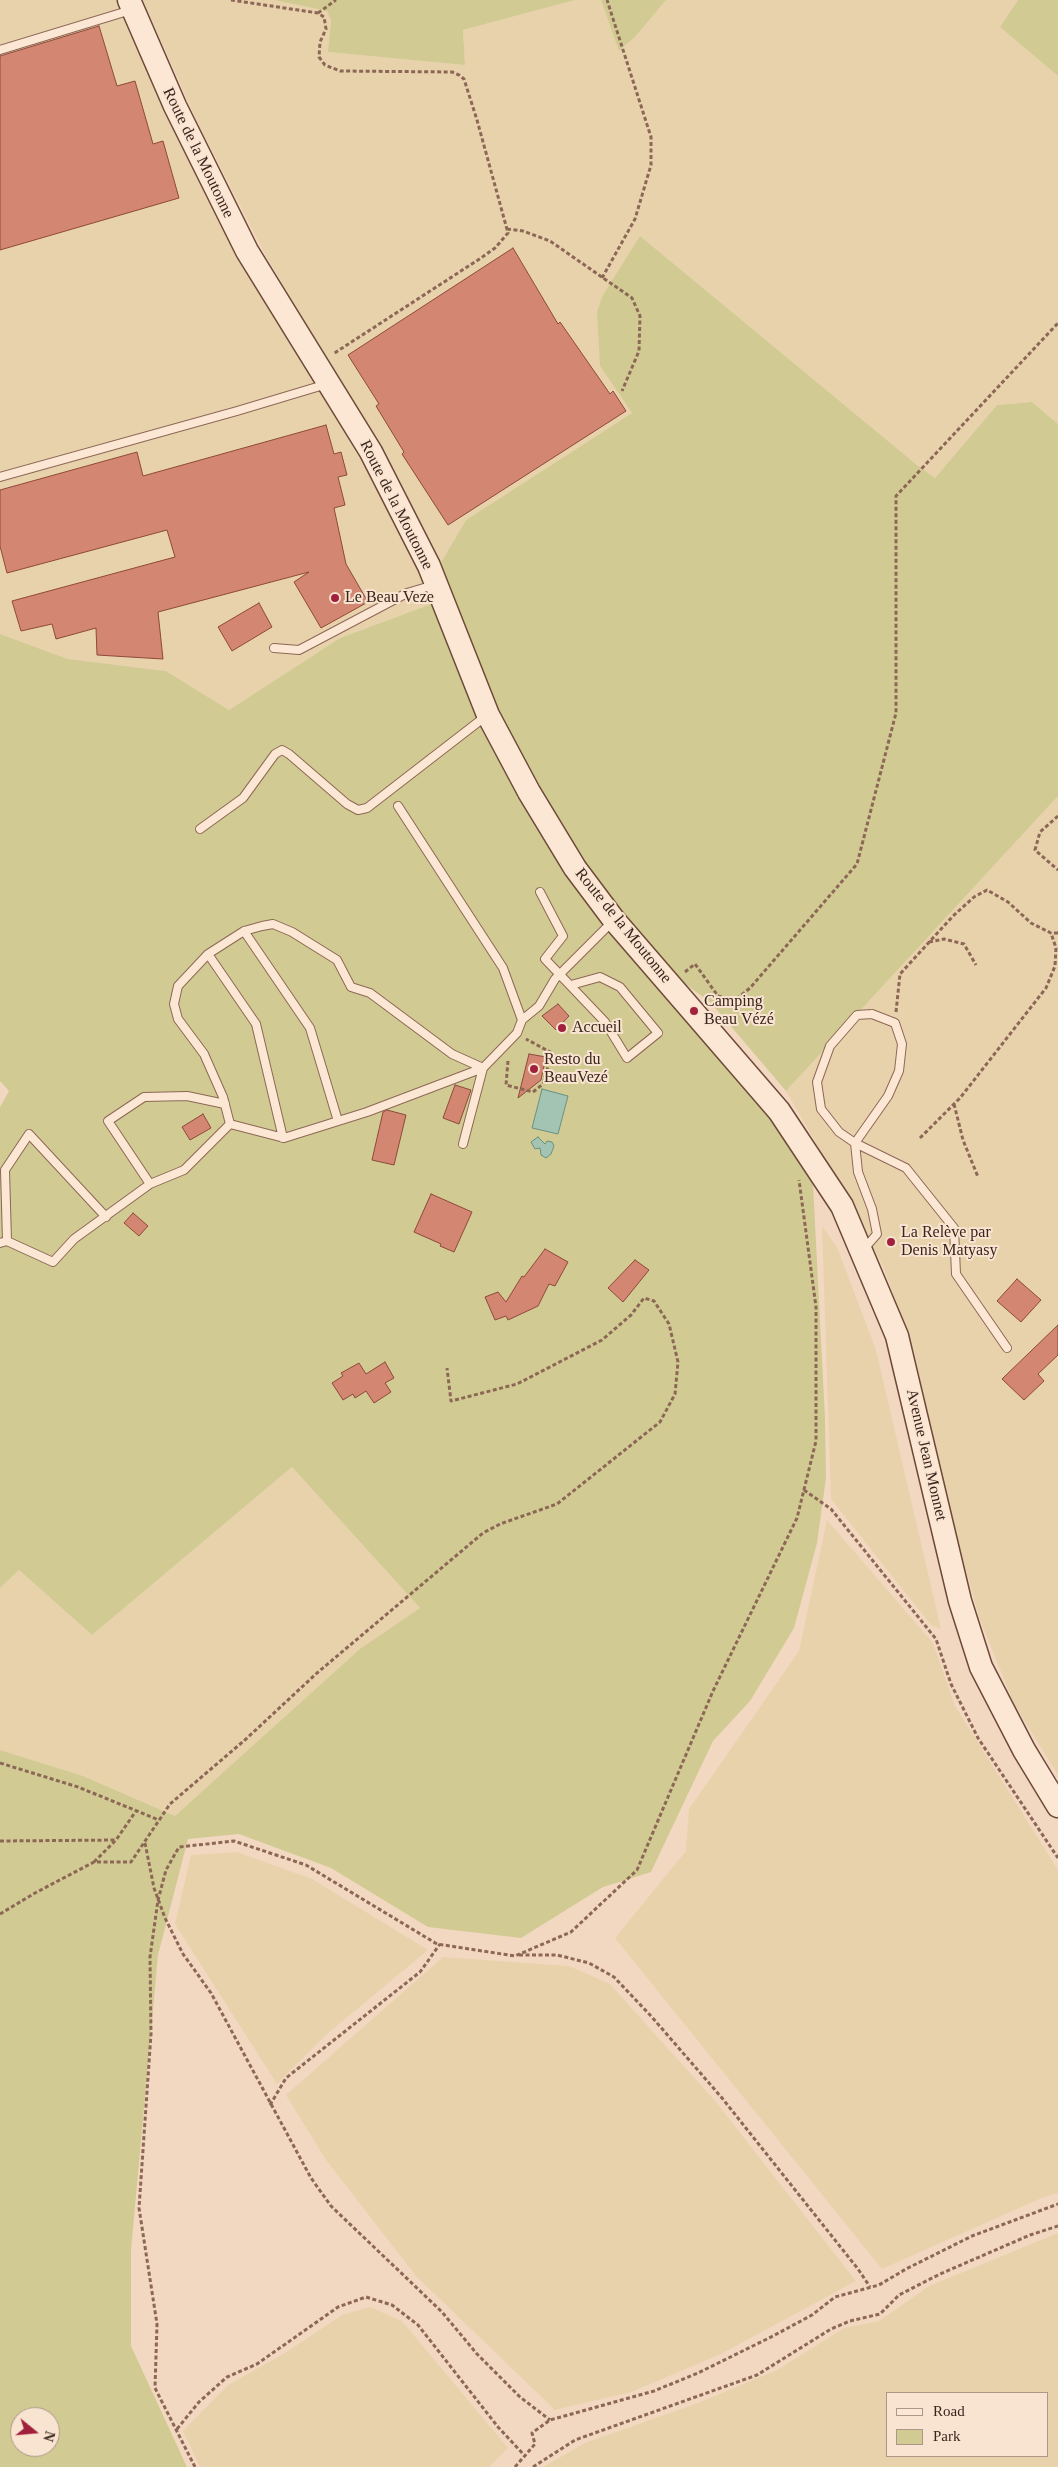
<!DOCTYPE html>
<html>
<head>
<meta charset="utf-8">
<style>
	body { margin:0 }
	#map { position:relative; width:1058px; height:2467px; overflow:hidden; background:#f2d8c0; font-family:Georgia,serif }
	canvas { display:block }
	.legend { position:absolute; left:886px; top:2392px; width:162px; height:65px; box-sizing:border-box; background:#f8e4d0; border:1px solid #ac9788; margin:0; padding:6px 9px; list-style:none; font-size:15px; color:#3b241c }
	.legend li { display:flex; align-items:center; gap:10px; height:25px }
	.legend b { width:25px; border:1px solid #ac9788 }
	.north { position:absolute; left:10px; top:2407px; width:50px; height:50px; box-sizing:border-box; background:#f8e4d0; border:1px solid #ac9788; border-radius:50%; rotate:107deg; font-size:14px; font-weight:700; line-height:20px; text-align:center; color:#3b241c }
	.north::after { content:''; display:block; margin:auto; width:18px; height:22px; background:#a1203c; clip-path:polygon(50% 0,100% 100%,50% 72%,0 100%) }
</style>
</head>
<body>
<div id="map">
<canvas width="1058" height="2467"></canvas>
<ul class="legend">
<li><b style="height:6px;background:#fce7d4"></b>Road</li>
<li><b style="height:14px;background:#d1cb93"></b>Park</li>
</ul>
<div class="north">N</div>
</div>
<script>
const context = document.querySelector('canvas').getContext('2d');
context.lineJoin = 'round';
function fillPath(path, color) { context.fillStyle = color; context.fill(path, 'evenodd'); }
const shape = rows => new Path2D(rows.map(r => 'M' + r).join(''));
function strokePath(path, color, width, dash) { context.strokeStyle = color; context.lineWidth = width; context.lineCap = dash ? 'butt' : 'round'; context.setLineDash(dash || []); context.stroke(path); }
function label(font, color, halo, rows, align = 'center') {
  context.font = font + ' Georgia,serif'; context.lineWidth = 4; context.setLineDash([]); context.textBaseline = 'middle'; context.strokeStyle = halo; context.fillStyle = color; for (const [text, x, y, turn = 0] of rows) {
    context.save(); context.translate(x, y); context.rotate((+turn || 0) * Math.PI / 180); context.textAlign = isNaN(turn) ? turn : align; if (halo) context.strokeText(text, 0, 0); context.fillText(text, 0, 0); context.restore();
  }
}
fillPath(shape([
	[0,0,120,0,156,93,200,184,252,283,314,381,369,474,434,603,340,638,229,710,166,671,68,659,0,634],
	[143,0,274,0,313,8,327,11,331,21,329,52,465,65,463,30,575,0,601,0,620,51,635,37,666,0,1018,0,1000,27,1058,76,1058,424,1032,402,997,405,935,478,917,465,640,236,600,366,632,413,466,520,437,569,329,364,266,256,199,126],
	[1058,796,1058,1775,1014,1704,979,1617,951,1517,914,1351,885,1271,834,1174,786,1091],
	[822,1226,837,1247,876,1350,941,1629,931,1625,831,1499],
	[292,1467,420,1608,175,1816,83,1776,0,1750,0,1588,19,1570,92,1635],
	[827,1520,933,1643,955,1706,1058,1870,1058,2193,1044,2197,882,2269,615,1938,686,1851,689,1809,799,1651],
	[237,1852,312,1879,428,1950,326,2035,277,2084,175,1924,191,1855],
	[443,1957,569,1966,610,1984,716,2102,856,2281,719,2355,631,2392,555,2410,416,2276,326,2160,286,2095],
	[1058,2233,1058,2467,543,2467,585,2443,698,2403,777,2370,844,2328,879,2321,929,2286],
	[887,2393,1047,2393,1047,2456,887,2456],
	[370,2307,402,2321,508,2448,489,2467,200,2467,183,2431,228,2385,285,2353,342,2315]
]), '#e8d2ac');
fillPath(shape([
	[274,0,575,0,463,30,465,65,328,52,331,21,327,11],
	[601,0,666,0,635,37,619,51],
	[1018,0,1058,0,1058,76,1000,27],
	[640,236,917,465,935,478,997,405,1032,402,1058,424,1058,796,786,1091,711,1003,668,971,578,861,499,720,437,569,466,520,632,413,600,366,597,312,603,295],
	[434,603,490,738,656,986,704,1042,754,1095,813,1184,825,1418,826,1478,817,1543,794,1628,750,1701,713,1741,651,1872,603,1887,521,1938,428,1927,331,1868,239,1834,188,1839,158,1955,131,2250,131,2346,187,2467,0,2467,0,1750,83,1776,175,1816,360,1649,420,1608,292,1467,92,1635,19,1570,0,1588,0,1107,9,1091,0,1081,0,634,68,659,166,671,229,710,340,638],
	[20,2417,50,2417,50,2447,20,2447]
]), '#d1cb93');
const water = shape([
	[542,1089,568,1096,558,1134,532,1128,542,1089],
	[538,1137,545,1144,547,1141,552,1142,554,1146,551,1154,546,1158,541,1155,540,1148,535,1149,531,1142,538,1137]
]);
fillPath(water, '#a3c3b3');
strokePath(water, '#69927f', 1);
const building = shape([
	[99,26,117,86,135,81,153,144,163,141,179,198,0,250,0,56,99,26],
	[513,248,558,324,560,322,610,394,613,391,626,411,448,525,402,454,404,452,376,406,379,404,348,355,513,248],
	[326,425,334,454,341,452,347,475,338,477,345,505,334,508,346,564,368,602,321,628,294,582,309,572,158,612,163,659,97,655,96,628,56,639,52,624,21,631,12,601,175,557,167,530,7,573,0,546,0,490,137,452,143,476,326,425],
	[259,603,272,627,232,651,218,627,259,603],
	[558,1004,569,1016,556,1030,542,1016,558,1004],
	[529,1054,546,1057,541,1080,518,1098,529,1054],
	[455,1085,471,1090,459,1124,443,1118,455,1085],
	[387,1110,406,1115,394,1165,372,1160,383,1112,387,1110],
	[203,1114,211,1128,190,1140,182,1127,203,1114],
	[431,1194,472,1212,454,1252,440,1246,441,1244,414,1232,431,1194],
	[133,1213,148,1226,139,1236,124,1223,133,1213],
	[545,1249,568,1262,555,1286,549,1284,538,1306,508,1320,506,1316,495,1320,485,1297,498,1292,506,1302,522,1276,524,1277,545,1249],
	[635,1260,649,1270,623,1302,608,1288,635,1260],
	[1017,1279,1041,1300,1021,1322,997,1301,1017,1279],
	[1058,1325,1058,1355,1038,1374,1044,1381,1024,1400,1002,1379,1058,1325],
	[385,1362,394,1378,385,1383,391,1392,374,1403,366,1391,355,1398,353,1394,343,1400,332,1383,343,1376,341,1373,359,1363,366,1374,385,1362]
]);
fillPath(building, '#d38672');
strokePath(building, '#8e493a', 1);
const lane = shape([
	[0,50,131,10],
	[0,477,237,411,327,384],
	[274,648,299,650,407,593,434,585],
	[398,806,503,968,522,1020,517,1033,483,1068,463,1144],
	[200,829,243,798,275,754,282,750,289,754,347,804,358,810,367,808,486,716],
	[540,892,563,936,545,959,605,1022,627,1058,658,1033,620,987,600,977,571,985],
	[244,931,310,1028,338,1121],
	[208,954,256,1024,283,1138],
	[872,1014,895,1023,902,1044,899,1071,888,1096,855,1143,839,1132,821,1109,817,1082,830,1046,857,1015,872,1014],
	[522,1020,539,1006,555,979,613,921],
	[230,1124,223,1097,204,1054,178,1019,174,1004,178,986,208,954,244,931,262,926,273,924,292,932,337,960,351,987,370,993,452,1054,483,1068],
	[230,1124,284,1138,367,1112,483,1068],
	[150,1184,108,1121,144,1097,187,1096,225,1104],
	[7,1241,5,1170,29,1134,106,1217],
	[0,1243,7,1241,53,1262,74,1239,150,1184,184,1170,230,1124],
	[864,1249,877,1234,872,1209,858,1172,855,1143,906,1168,954,1228,956,1274,1007,1348]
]);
const secondary = shape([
	[129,0,175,106,247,251,371,452,429,566,488,715,529,792,575,868,614,920,779,1111,842,1206,897,1336,960,1601,981,1667,1024,1750,1058,1806]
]);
strokePath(lane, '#8d6756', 10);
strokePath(secondary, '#6e4939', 25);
strokePath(shape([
	[231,0,318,13,324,17,326,29,320,42,319,57,325,65,340,71,452,72,459,75,464,79,477,120,508,233,495,248,481,258,333,354],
	[318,13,336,0],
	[507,229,523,231,550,241,632,298,640,316,639,351,622,391],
	[602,278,635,219,651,165,651,137,607,0],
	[1058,816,1040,832,1035,850,1058,870],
	[929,942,944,939,964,944,976,965],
	[685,972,695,964,718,996,735,1000,750,988,857,864,896,713,896,496,1058,323],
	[896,1012,900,974,953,916,974,897,987,890,1008,902,1031,923,1051,933,1058,933],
	[508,1061,506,1085,533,1092,543,1084,552,1053,526,1039],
	[954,1104,963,1140,978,1177],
	[920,1138,960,1098,1046,988,1055,966,1056,948,1051,933],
	[804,1490,831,1509,936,1639,951,1684,978,1738,1058,1858],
	[0,1763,78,1787,159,1820],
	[0,1841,116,1840],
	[145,1843,154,1888,165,1918,183,1954,211,1993,311,2178,331,2206,442,2312,477,2354,520,2397,550,2420],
	[94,1862,116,1840,136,1811],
	[0,1914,35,1893,94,1862,131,1862,170,1804,246,1739,317,1673,483,1533,500,1524,557,1504,660,1422,675,1394,678,1362,669,1324,654,1301,644,1298,631,1315,602,1340,517,1384,451,1401,447,1368],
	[519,1955,557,1955,589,1963,614,1977,651,2016,722,2098,858,2269,870,2287],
	[270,2105,286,2078,420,1972,440,1944],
	[177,2429,199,2402,227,2377,257,2364,338,2307,366,2297,392,2305,418,2325,498,2427,525,2456],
	[195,2467,155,2388,157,2324,139,2208,151,2034,150,1957,158,1900,166,1870,179,1847,234,1841,306,1865,437,1944,515,1956,571,1932,637,1870,713,1691,797,1518,816,1441,816,1307,799,1180],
	[515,2467,535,2444,532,2433,550,2420,654,2391,698,2373,773,2336,812,2315,835,2297,879,2285,906,2269,972,2236,1058,2204],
	[533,2467,575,2440,757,2375,831,2329,850,2321,880,2314,899,2295,940,2274,1030,2235,1058,2226]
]), '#8d6756', 3, [4, 2.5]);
strokePath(lane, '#fce7d4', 8);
strokePath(secondary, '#fce7d4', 22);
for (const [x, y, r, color] of [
	[335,598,5,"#a1203c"],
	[694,1011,5,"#a1203c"],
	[562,1028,5,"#a1203c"],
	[534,1069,5,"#a1203c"],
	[891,1242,5,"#a1203c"]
]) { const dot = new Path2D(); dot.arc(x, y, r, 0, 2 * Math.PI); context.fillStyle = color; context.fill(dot); strokePath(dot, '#f8e4d0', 2); }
label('16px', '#3b241c', '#f8e4d0', [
	["Route de la Moutonne",198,153,64],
	["Route de la Moutonne",396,505,63],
	["Route de la Moutonne",623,926,51],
	["Avenue Jean Monnet",926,1455,77]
]);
label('16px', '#3b241c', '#f8e4d0', [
	["Le Beau Veze",345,598],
	["Camping",704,1002],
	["Beau Vézé",704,1020],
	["Accueil",572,1028],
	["Resto du",544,1060],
	["BeauVezé",544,1078],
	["La Relève par",901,1233],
	["Denis Matyasy",901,1251]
], 'left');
</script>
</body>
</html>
